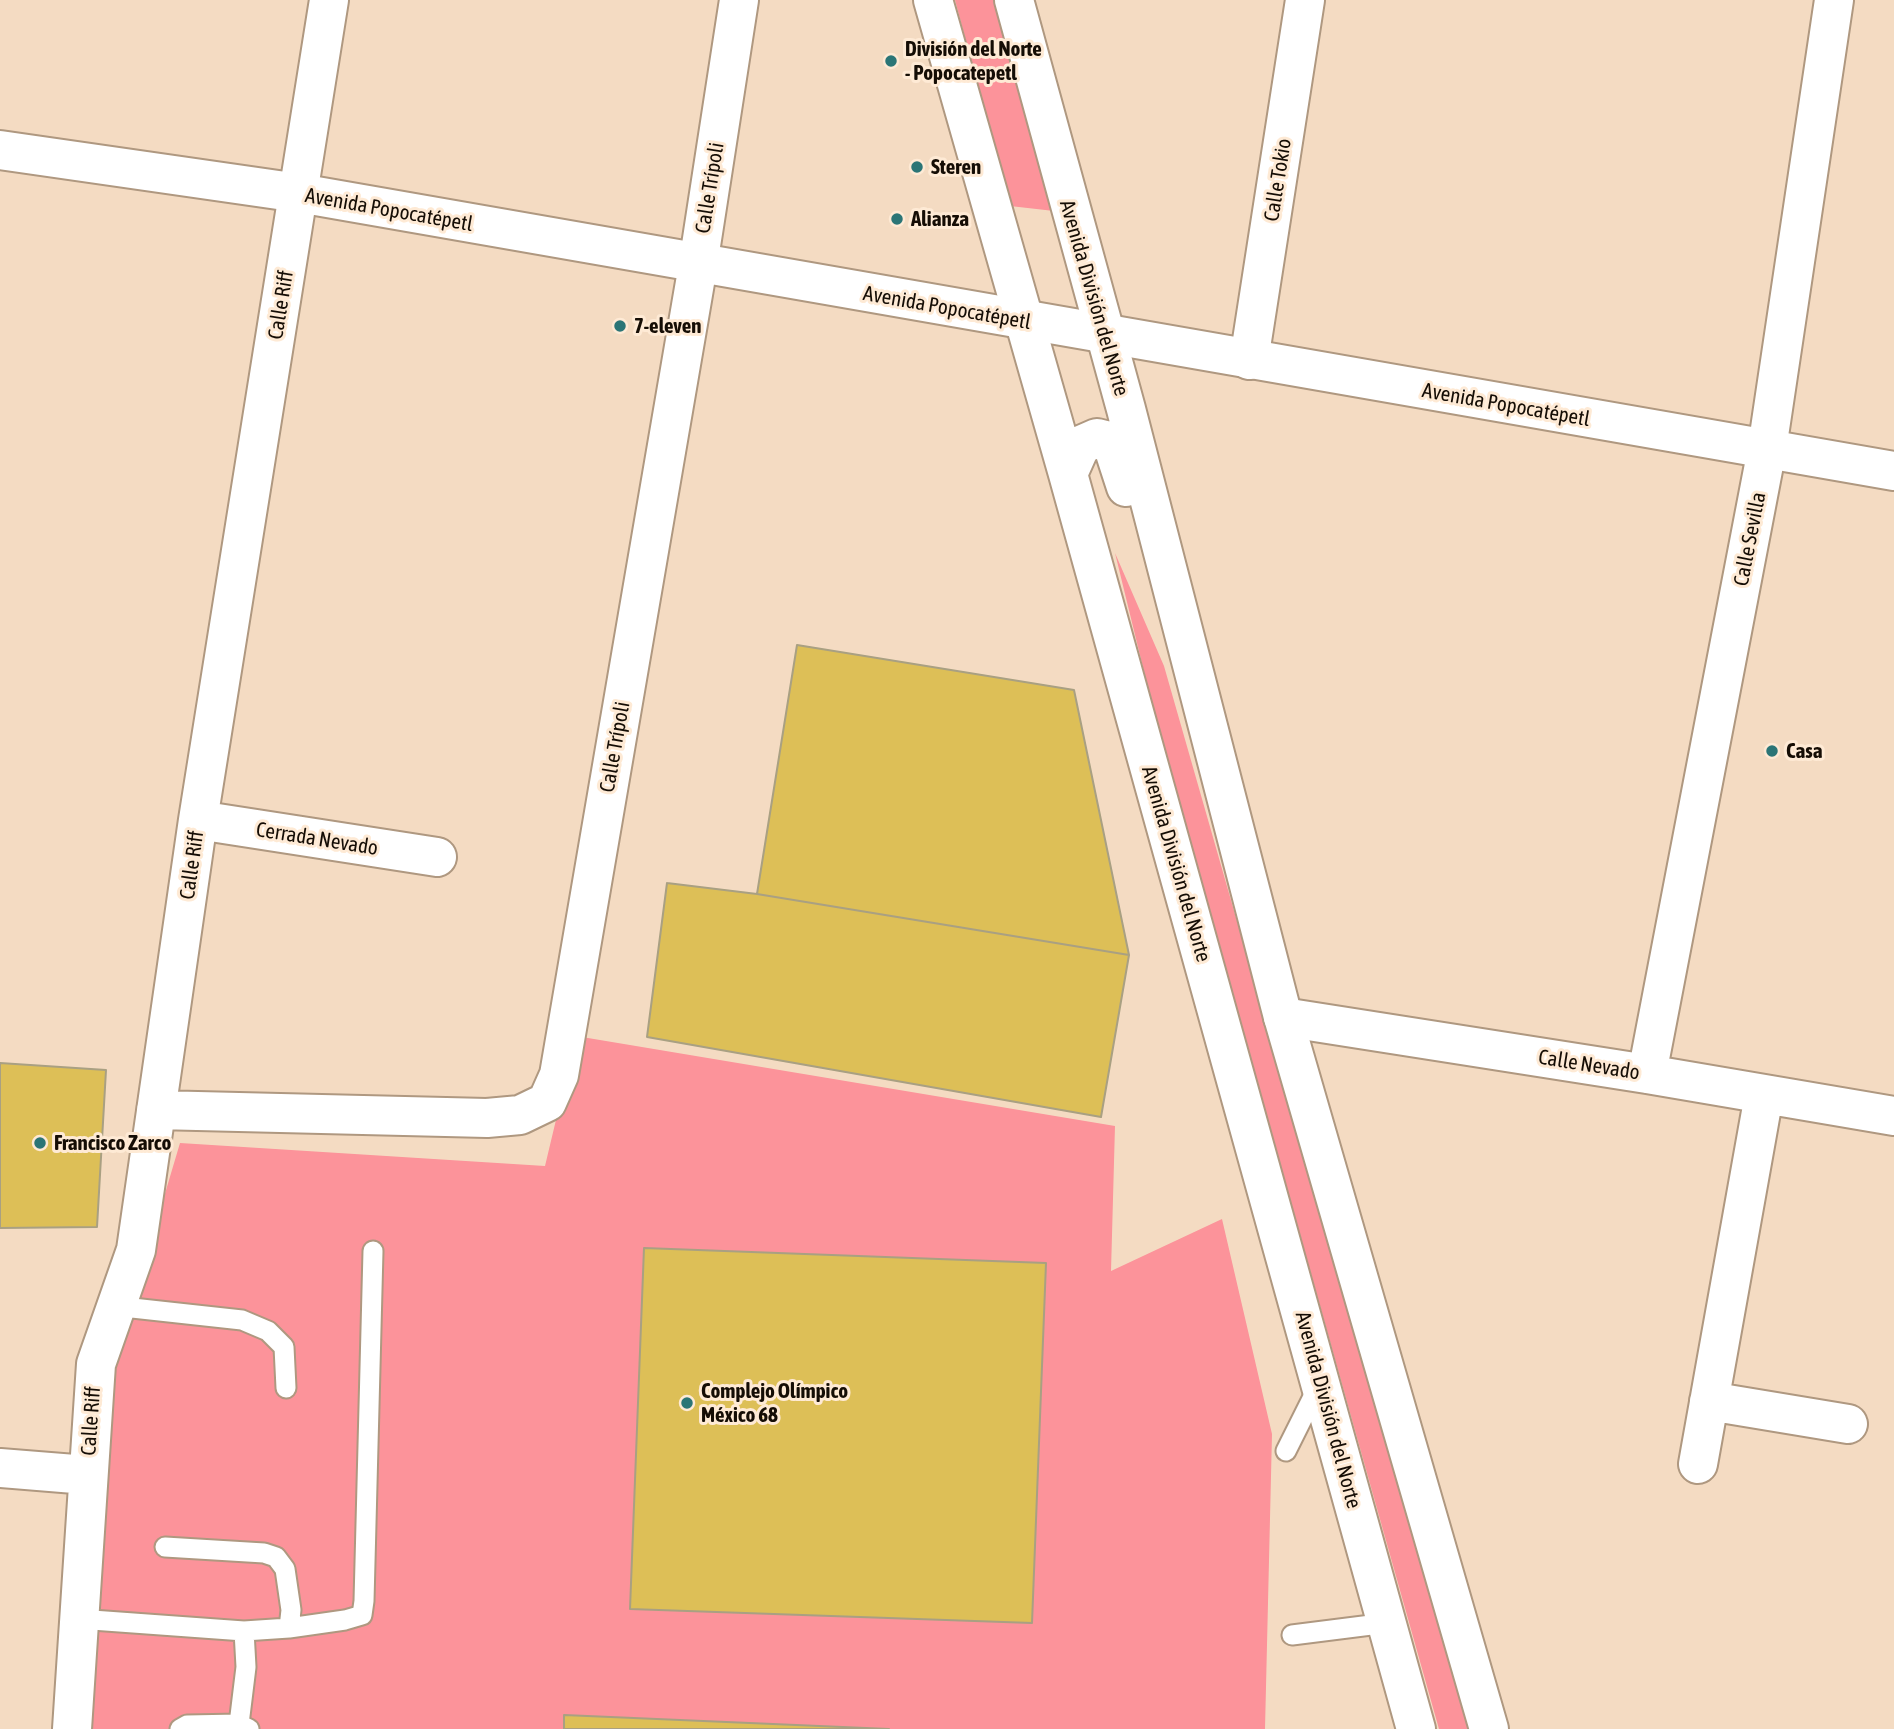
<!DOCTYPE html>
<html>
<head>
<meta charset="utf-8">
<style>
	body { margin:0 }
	canvas { display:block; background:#f4dbc2 }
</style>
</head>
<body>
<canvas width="1894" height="1729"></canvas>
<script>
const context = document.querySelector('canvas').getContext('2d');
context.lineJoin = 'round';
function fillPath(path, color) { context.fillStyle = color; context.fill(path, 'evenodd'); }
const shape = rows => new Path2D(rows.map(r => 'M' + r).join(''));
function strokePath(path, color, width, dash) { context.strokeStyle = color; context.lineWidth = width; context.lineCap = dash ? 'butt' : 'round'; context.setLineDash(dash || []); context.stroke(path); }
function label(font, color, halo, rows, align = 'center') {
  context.font = font + ' "Asap Condensed",sans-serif'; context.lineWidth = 6; context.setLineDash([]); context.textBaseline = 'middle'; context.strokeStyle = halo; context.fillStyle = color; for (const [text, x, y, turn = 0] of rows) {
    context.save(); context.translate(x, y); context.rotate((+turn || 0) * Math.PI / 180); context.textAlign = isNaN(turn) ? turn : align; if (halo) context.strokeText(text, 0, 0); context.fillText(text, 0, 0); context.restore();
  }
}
fillPath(shape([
	[955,0,995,0,1054,211,1010,206],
	[1115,553,1164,666,1468,1729,1439,1729,1160,737],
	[576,1036,1115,1126,1111,1271,1222,1219,1272,1434,1265,1729,88,1729,112,1372,180,1143,545,1166]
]), '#fc939a');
const building = shape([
	[797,645,1074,690,1129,955,757,894,797,645],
	[667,883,757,894,1129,955,1101,1117,647,1037,667,883],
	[0,1063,106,1070,97,1227,0,1228,0,1063],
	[644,1248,1046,1263,1032,1623,630,1609,644,1248],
	[564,1715,889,1729,564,1729,564,1715]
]);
fillPath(building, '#ddbf57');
strokePath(building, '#a9a082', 2);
const lane = shape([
	[114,1306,242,1320,268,1331,284,1347,286,1388],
	[1286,1451,1318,1387],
	[165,1547,264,1553,276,1557,285,1569,291,1610,289,1628,244,1631],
	[78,1619,244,1631,246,1667,239,1724],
	[289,1628,345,1620,362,1615,364,1601,373,1251],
	[1292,1635,1387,1623],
	[180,1729,187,1725,239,1724,249,1729]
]);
const street = shape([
	[1249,360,1305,0],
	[198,820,437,857],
	[1283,1017,1647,1074,1894,1116],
	[1647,1074,1767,449,1834,0],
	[156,1110,487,1118,520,1115,547,1102,559,1075,698,265,739,0],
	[1709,1401,1848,1424],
	[1698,1464,1764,1095],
	[0,1468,87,1475],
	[72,1729,96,1364,136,1250,198,820,329,0]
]);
const secondary = shape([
	[933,0,1068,474,1416,1729],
	[1014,0,1126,409,1283,1017,1489,1729],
	[1068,474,1081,445,1097,438,1105,440,1113,447,1126,487]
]);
const primary = shape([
	[0,150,299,193,1894,471]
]);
strokePath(lane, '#af9880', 23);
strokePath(street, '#af9880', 42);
strokePath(secondary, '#af9880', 42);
strokePath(primary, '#af9880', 42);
strokePath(lane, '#fff', 19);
strokePath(street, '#fff', 38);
strokePath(secondary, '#fff', 38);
strokePath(primary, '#fff', 38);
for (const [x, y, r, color] of [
	[891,61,7,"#2b7576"],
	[917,167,7,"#2b7576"],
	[897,219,7,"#2b7576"],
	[620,326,7,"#2b7576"],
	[1772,751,7,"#2b7576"],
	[40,1143,7,"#2b7576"],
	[687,1403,7,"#2b7576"]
]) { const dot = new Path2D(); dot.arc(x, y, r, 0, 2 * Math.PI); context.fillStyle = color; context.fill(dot); strokePath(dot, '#feead5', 2.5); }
label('bold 21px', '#150d05', '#feead5', [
	["División del Norte",905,49],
	["- Popocatepetl",905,73],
	["Steren",931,167],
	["Alianza",911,219],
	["7-eleven",634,326],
	["Casa",1786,751],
	["Francisco Zarco",54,1143],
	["Complejo Olímpico",701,1391],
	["México 68",701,1415]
], 'left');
label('21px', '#150d05', '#feead5', [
	["Calle Tokio",1278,180,-81],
	["Calle Trípoli",710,188,-81],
	["Avenida Popocatépetl",389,210,10],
	["Avenida División del Norte",1094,298,74],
	["Calle Riff",281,305,-81],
	["Avenida Popocatépetl",947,308,10],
	["Avenida Popocatépetl",1506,405,10],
	["Calle Sevilla",1750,539,-79],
	["Calle Trípoli",615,747,-80],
	["Cerrada Nevado",317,839,9],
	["Avenida División del Norte",1176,864,74],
	["Calle Riff",192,865,-82],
	["Calle Nevado",1589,1065,9],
	["Avenida División del Norte",1328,1410,75],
	["Calle Riff",91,1421,-86]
]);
</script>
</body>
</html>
